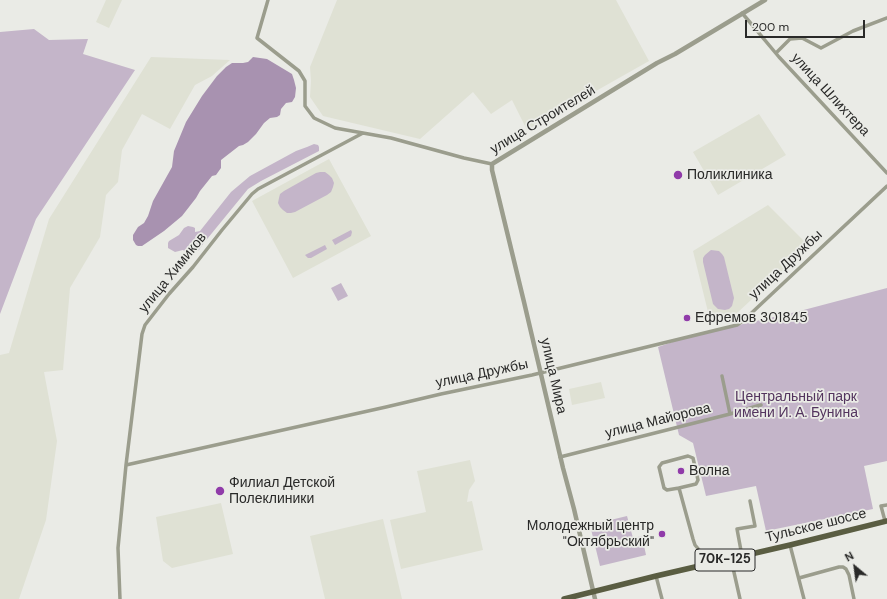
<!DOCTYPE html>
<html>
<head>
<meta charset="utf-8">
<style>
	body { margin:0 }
	#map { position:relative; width:887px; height:599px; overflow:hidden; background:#eaebe6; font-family:"DM Sans",sans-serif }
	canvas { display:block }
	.north { position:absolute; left:835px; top:547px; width:40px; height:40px; -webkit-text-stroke:3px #eaebe6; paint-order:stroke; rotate:331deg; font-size:11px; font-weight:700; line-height:16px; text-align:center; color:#292928 }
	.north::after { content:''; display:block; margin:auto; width:14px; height:18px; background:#292928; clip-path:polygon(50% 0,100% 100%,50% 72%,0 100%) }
	.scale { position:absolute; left:745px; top:20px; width:120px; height:18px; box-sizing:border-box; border:2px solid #292928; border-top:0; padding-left:5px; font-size:12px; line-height:14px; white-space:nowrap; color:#292928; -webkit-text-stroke:3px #eaebe6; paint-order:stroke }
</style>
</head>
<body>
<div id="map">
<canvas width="887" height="599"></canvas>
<div class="north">N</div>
<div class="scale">200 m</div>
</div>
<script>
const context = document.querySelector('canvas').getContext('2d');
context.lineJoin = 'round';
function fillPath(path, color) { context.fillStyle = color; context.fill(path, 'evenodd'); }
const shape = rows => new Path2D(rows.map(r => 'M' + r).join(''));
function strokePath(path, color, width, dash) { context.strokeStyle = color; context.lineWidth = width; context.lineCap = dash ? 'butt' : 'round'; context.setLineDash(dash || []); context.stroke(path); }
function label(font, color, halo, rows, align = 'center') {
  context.font = font + ' "DM Sans",sans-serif'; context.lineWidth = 3.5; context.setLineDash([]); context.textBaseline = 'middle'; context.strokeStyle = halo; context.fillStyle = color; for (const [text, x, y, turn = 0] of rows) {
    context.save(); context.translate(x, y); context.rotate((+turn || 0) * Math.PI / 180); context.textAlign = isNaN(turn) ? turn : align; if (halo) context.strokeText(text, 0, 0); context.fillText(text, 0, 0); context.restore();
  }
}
fillPath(shape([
	[106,0,122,0,109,28,96,22],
	[337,0,616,0,649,61,527,130,512,100,491,114,473,92,420,139,323,116,310,97,311,81,310,67],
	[151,57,230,60,212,76,195,85,170,129,142,114,122,150,118,182,106,195,100,237,70,288,63,370,44,372,57,441,46,520,19,599,0,599,0,355,9,353,49,219],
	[759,114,786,155,718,195,693,152],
	[329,159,371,236,293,278,252,201],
	[768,205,809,246,736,314,710,320,693,251],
	[601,382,605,398,572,405,569,389],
	[470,460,475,481,469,490,467,502,472,501,483,550,401,569,390,520,426,512,417,471],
	[221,503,233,554,172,568,163,561,156,517],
	[383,519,402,599,325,599,310,536]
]), '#dfe1d4');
fillPath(shape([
	[34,29,49,40,88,39,83,54,135,70,36,219,0,314,0,32],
	[314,144,318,145,319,147,319,151,261,181,248,189,203,244,199,250,190,254,188,254,183,250,175,252,168,248,168,243,169,241,179,235,184,228,188,226,193,227,195,228,195,232,200,231,231,192,250,176,296,151,307,147],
	[320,172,325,172,329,175,332,178,334,183,333,187,331,192,327,195,295,212,291,213,287,213,283,210,280,207,278,203,279,198,280,194,284,191,316,173],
	[351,230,352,232,351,236,335,245,332,240],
	[325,245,327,249,311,258,308,258,305,255],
	[711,250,719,251,722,254,724,257,734,298,732,306,729,309,725,310,718,309,713,304,703,262,703,258,705,255],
	[341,283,348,296,338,301,331,288],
	[887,288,887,461,864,466,873,509,766,531,756,486,706,496,693,443,679,435,658,347,690,336,796,312],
	[627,516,633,538,642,536,646,555,600,566,590,525]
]), '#c4b5c9');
fillPath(shape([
	[253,57,267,59,292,74,294,80,296,88,295,97,292,102,286,103,281,109,280,115,277,117,270,118,264,123,256,134,248,142,243,145,239,146,221,160,221,168,216,175,212,176,200,191,196,198,182,216,164,231,142,246,138,246,136,245,133,240,133,235,138,227,144,223,148,216,153,201,172,167,174,151,186,122,202,96,217,76,226,67,232,63,243,63,248,62]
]), '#a892b0');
strokePath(shape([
	[268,0,257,38,299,71,305,81,305,106,314,118,335,128,391,138,464,158,492,164],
	[742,13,748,20,779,57,887,173],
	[776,53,790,39,802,38,821,48,853,31,887,18],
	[722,376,730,414],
	[560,457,730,414,757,406,761,405],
	[126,465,386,407,441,394,532,375,737,325,744,320,887,186],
	[679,488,696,484,698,480,693,458,688,456,662,463,659,467,664,488,667,490,679,488,693,539,695,545,710,563],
	[885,521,881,506,887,505],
	[790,545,804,599],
	[742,556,737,529,755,526,750,501],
	[731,559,740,599],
	[656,576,662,599],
	[799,578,839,567,843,567,846,569,849,575,854,599],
	[120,599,118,548,126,465,142,334,145,325,169,294,193,267,222,230,252,194,258,189,363,133]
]), '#9b9d8d', 3.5);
strokePath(shape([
	[595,599,574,509,563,468,524,302,492,170,492,164,657,63,675,54,765,0]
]), '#9b9d8d', 4.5);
strokePath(shape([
	[564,599,656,576,790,545,887,521]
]), '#5a5d42', 5.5);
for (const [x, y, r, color] of [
	[678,175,5,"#903ba9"],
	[687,318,4,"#903ba9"],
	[681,471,4,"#903ba9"],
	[220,491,5,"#903ba9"],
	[662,534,4,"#903ba9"]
]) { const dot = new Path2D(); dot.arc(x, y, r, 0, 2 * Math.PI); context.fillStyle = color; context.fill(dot); strokePath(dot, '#eaebe6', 1.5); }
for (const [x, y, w] of [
	[725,560,60]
]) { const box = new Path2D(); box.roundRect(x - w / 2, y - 11, w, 22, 3); context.fillStyle = '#eaebe6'; context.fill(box); strokePath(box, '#292928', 1); }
label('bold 13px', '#292928', null, [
	["70К-125",725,560]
]);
label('14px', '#292928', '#eaebe6', [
	["улица Шлихтера",830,95,47],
	["улица Строителей",543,120,-31],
	["улица Дружбы",786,265,-43],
	["улица Химиков",173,273,-51],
	["улица Дружбы",482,374,-12],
	["улица Мира",553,376,77],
	["улица Майорова",658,421,-14],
	["Тульское шоссе",816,526,-14]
]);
label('14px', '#292928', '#eaebe6', [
	["Поликлиника",687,175],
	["Ефремов 301845",695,318],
	["Волна",689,471],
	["Филиал Детской",229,483],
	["Полеклиники",229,499],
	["Молодежный центр",654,526,"right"],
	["\"Октябрьский\"",654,542,"right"]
], 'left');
label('14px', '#53345e', '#eaebe6', [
	["Центральный парк",796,397],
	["имени И. А. Бунина",796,413]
]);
</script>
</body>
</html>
